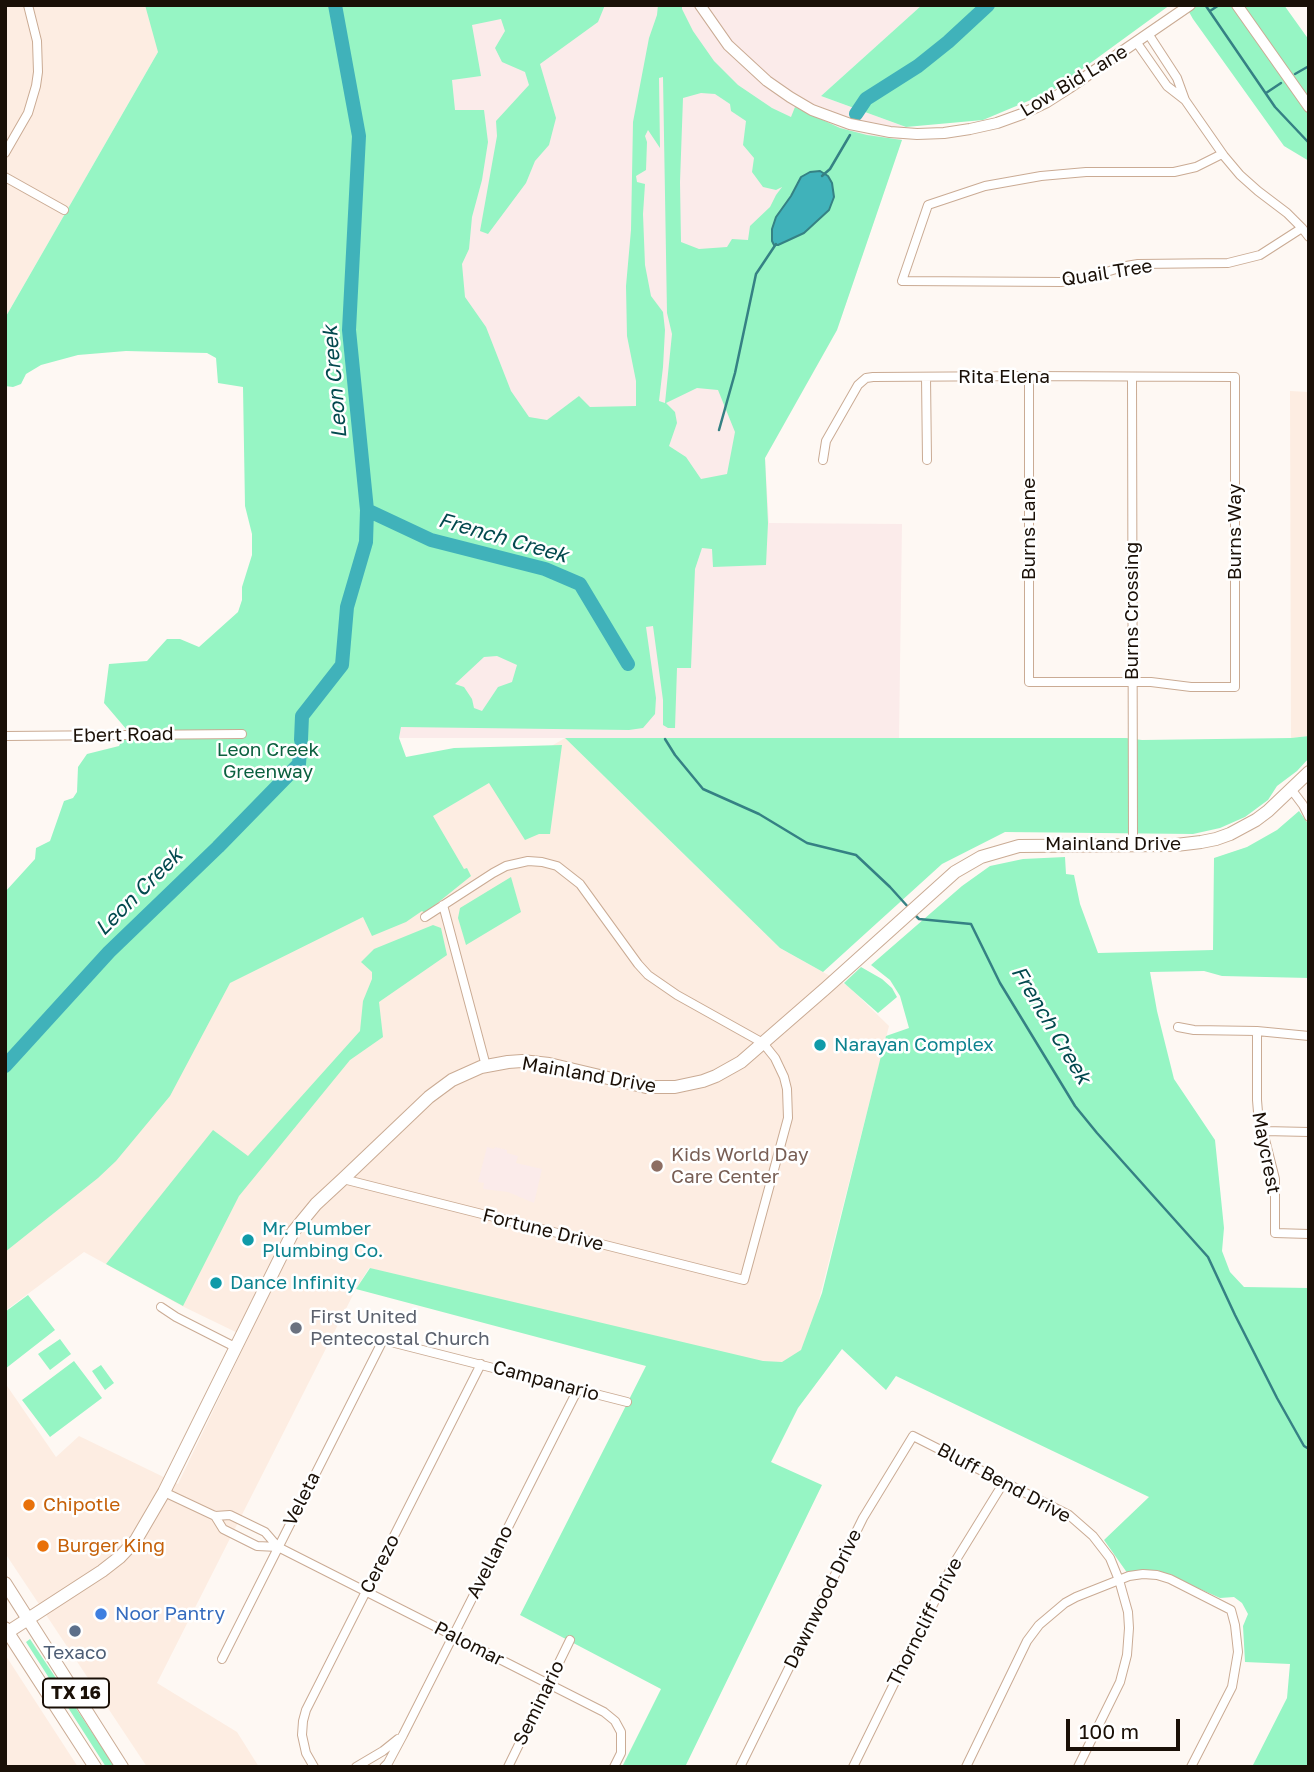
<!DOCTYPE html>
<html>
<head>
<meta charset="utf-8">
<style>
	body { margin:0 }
	#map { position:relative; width:1314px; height:1772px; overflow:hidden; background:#fef8f3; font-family:"Golos Text",sans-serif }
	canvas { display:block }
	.frame { position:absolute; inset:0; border:7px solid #1a1007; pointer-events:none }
	.scale { position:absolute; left:1066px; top:1719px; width:114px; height:32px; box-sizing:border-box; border:4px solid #1a1007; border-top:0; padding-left:9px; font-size:21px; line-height:24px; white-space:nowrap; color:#1a1007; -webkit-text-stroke:5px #fff; paint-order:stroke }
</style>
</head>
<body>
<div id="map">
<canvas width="1314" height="1772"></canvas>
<div class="frame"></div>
<div class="scale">100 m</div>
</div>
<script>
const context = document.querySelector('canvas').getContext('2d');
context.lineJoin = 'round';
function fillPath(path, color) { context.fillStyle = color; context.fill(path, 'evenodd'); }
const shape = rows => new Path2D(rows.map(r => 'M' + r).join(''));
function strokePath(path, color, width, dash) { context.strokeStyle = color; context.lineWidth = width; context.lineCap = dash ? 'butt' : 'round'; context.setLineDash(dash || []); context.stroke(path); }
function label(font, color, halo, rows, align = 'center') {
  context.font = font + ' "Golos Text",sans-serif'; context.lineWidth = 5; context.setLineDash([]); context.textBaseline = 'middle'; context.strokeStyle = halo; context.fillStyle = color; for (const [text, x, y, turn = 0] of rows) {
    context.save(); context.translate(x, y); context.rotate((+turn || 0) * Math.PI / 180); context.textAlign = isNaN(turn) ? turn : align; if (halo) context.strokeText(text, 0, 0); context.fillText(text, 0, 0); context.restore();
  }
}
fillPath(shape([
	[5,5,172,5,158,52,5,318],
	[1290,391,1309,392,1309,736,1291,738],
	[565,738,780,948,848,986,889,1026,799,1378,369,1268,356,1289,157,1683,237,1732,259,1767,147,1767,5,1553,5,1383,56,1457,79,1436,178,1484,248,1338,182,1306,84,1252,5,1311,5,1251,230,945,327,878],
	[5,1656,6,1656,78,1767,5,1767]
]), '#fdede2');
fillPath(shape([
	[449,5,922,5,821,96,906,127,837,330,765,458,769,523,902,524,899,738,399,738,430,551],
	[487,1147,494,1149,495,1147,507,1150,507,1153,518,1156,516,1163,542,1169,534,1203,508,1192,483,1189,484,1183,478,1182]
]), '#fbebea');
fillPath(shape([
	[145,5,605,5,598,22,540,64,556,118,549,145,535,161,526,183,488,234,480,231,497,136,496,121,529,85,525,72,502,62,495,48,505,31,501,19,472,25,481,76,452,80,455,110,484,110,488,142,482,180,472,217,469,249,462,264,465,297,486,327,511,391,529,417,547,420,579,396,590,407,636,406,636,381,627,336,626,286,631,230,633,122,649,38,657,15,658,5,682,5,682,9,693,31,714,61,738,85,772,108,791,117,795,107,840,128,867,135,902,140,837,330,765,458,768,523,766,565,713,567,712,549,702,548,695,569,691,668,677,668,675,728,668,728,663,725,663,700,653,626,646,627,656,698,655,714,643,728,629,730,401,727,399,738,406,757,454,748,562,745,550,834,539,834,525,840,489,783,433,816,464,869,467,868,471,876,425,913,422,911,406,922,372,936,363,917,230,983,170,1096,116,1161,98,1178,5,1252,5,892,35,859,36,848,50,841,64,801,73,798,77,792,78,767,87,754,119,746,127,730,104,703,109,664,147,661,167,639,180,639,199,647,238,612,242,600,242,587,252,555,252,534,245,506,243,387,218,383,216,358,207,353,126,351,78,355,41,365,26,374,21,384,13,387,5,386,5,318,158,52],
	[663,77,667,313,672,334,665,403,659,401,663,367,665,330,663,312,651,296,645,265,643,214,645,184,637,182,636,176,646,170,647,142,645,136,648,130,660,148,659,78],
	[701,93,715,94,730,104,731,111,746,121,743,145,754,158,752,172,763,187,776,190,782,187,776,195,770,207,750,226,748,240,732,239,727,247,699,249,681,242,680,182,683,98],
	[697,388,718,390,735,432,727,474,701,479,686,457,669,446,677,423,675,412,666,403],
	[497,656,517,665,512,682,498,687,482,711,474,708,472,699,464,687,455,684,484,657],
	[922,5,1170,5,1052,91,983,120,906,127,821,96],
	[1185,5,1284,5,1309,40,1309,161,1284,146,1193,19],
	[1309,736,1309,758,1297,771,1277,786,1268,800,1245,817,1220,828,1193,834,1005,832,942,864,823,972,780,948,565,738,1126,738,1142,740,1291,738],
	[1299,811,1309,825,1309,978,1222,976,1204,971,1150,972,1157,1011,1174,1079,1215,1140,1224,1228,1222,1251,1230,1272,1244,1287,1309,1288,1309,1767,1252,1767,1287,1698,1290,1664,1245,1662,1243,1626,1248,1614,1242,1603,1234,1597,1220,1598,1157,1570,1128,1574,1104,1540,1149,1497,896,1376,886,1390,842,1349,798,1408,771,1462,822,1485,685,1767,622,1767,661,1689,520,1615,646,1366,356,1289,370,1268,763,1361,782,1362,801,1350,822,1293,886,1036,909,1028,900,996,890,980,871,965,962,886,990,866,1023,859,1065,857,1066,874,1074,875,1080,904,1098,953,1213,950,1214,858,1247,847,1277,830],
	[511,877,521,912,466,945,458,918,460,908],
	[433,925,441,928,447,955,379,1002,383,1037,350,1060,239,1196,183,1306,106,1264,213,1130,248,1156,360,1031,363,1001,372,979,372,972,361,962,374,949],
	[861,967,882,979,892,988,897,997,878,1013,844,983],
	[28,1295,55,1330,5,1369,5,1312],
	[60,1339,71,1354,50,1370,38,1354],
	[74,1361,102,1398,50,1437,22,1400],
	[101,1365,114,1383,105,1390,92,1371],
	[30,1639,115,1767,106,1767,26,1642]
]), '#96f5c4');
const water = shape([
	[820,171,828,176,832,183,834,197,829,210,804,233,778,245,774,245,772,241,772,229,776,217,791,196,801,177,810,172,820,171]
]);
fillPath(water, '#40b2ba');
strokePath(water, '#358184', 2);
strokePath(shape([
	[1206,6,1275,107,1309,143],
	[1210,11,1219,5],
	[1295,74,1309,66],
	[1266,93,1281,83],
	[822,176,830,169,850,135],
	[719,430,735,373,756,274,776,244],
	[665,739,675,755,703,789,759,814,807,843,856,855,890,887,909,908],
	[915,915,919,919,971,924,1000,983,1075,1106,1097,1133,1208,1257,1235,1315,1277,1398,1304,1446,1309,1449]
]), '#358184', 2.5);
strokePath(shape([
	[856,114,866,99,918,66,948,42,988,5],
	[367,510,431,540,545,569,580,584,628,664],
	[301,740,302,716,342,665,347,607,366,542,367,510,349,330,359,136,335,5],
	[5,1066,109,952,218,847,299,764,300,751]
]), '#40b2ba', 14);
const minor = shape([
	[1149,35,1177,78,1185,100,1224,156,1240,175,1258,191,1287,213,1302,228,1309,237],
	[1137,43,1167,86,1185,100],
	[5,153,28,113,36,86,38,72,37,41,28,5],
	[1222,154,1196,167,1174,172,1086,172,1041,176,985,186,928,205,902,281,1061,282,1083,279,1126,266,1138,264,1228,263,1260,255,1302,228],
	[5,177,64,210],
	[926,377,927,460],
	[1132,377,1133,845],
	[823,460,826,441,858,385,866,378,873,377,1029,376,1235,377,1235,687,1191,687,1151,682,1029,682,1029,376],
	[5,736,242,734],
	[1291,789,1303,805,1309,817],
	[443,905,486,1066],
	[1178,1027,1194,1030,1257,1031,1309,1036],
	[1257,1031,1257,1100,1258,1112,1275,1179,1275,1233,1309,1234],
	[1264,1131,1309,1132],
	[343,1179,744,1280,788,1118,787,1089,784,1077,775,1058,763,1043,677,995,648,975,638,964,580,884,557,866,542,862,528,861,506,866,493,873,425,917],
	[161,1307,176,1317,235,1347],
	[164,1492,215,1516,230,1515,265,1532,278,1547,604,1712,615,1721,621,1732,621,1753,614,1767],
	[215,1516,223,1529,257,1546,278,1547],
	[222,1659,383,1340,627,1402],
	[314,1767,306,1753,302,1735,303,1721,306,1710,481,1364],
	[356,1767,383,1751,398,1739],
	[384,1767,388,1763,403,1735,578,1389],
	[508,1767,570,1640],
	[740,1767,863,1518,913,1436,1069,1515,1093,1536,1110,1558,1119,1580,1128,1612,1129,1628,1127,1655,1120,1682,1078,1767],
	[853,1767,951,1568,1004,1482],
	[966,1767,1027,1641,1039,1625,1065,1603,1076,1597,1129,1576,1143,1574,1157,1575,1170,1579,1231,1610,1235,1625,1238,1652,1232,1687,1191,1767]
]);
const tertiary = shape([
	[700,5,728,45,767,81,790,97,812,110,850,124,890,132,917,134,944,133,970,129,997,123,1022,114,1047,102,1069,88,1190,5],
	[1237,5,1309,107]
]);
const secondary = shape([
	[8,1632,102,1571,120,1557,136,1540,164,1492,293,1232,316,1204,343,1179,429,1097,452,1080,481,1067,508,1062,522,1061,549,1064,646,1087,675,1087,703,1081,716,1076,741,1062,826,988,955,872,981,857,1019,846,1176,845,1201,842,1216,839,1230,834,1256,820,1268,811,1309,772]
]);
const primary = shape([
	[5,1583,122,1767],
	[5,1628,95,1767]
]);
strokePath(minor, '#caab94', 10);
strokePath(tertiary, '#caab94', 12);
strokePath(secondary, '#caab94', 14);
strokePath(primary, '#caab94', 14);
strokePath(minor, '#fff', 8);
strokePath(tertiary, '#fff', 10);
strokePath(secondary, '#fff', 12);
strokePath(primary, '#fff', 12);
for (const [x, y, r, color] of [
	[820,1045,7,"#0f9aa8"],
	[657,1166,7,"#8d6e63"],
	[248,1240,7,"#0f9aa8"],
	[216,1283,7,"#0f9aa8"],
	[296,1328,7,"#6b7280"],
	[29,1505,7,"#e8710a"],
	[43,1546,7,"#e8710a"],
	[101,1614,7,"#3f7fe0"],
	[75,1631,7,"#5c6f8a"]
]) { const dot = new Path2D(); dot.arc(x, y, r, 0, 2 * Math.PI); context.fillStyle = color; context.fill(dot); strokePath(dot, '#fff', 2.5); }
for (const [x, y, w] of [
	[76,1693,66]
]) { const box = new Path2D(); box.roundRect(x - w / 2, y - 14.5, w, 29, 5); context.fillStyle = '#fff'; context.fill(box); strokePath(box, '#1a1007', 2); }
label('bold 18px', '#1a1007', null, [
	["TX 16",76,1693]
]);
label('19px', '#1a1007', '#fff', [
	["Low Bid Lane",1074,81,-31],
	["Quail Tree",1107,273,-9],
	["Rita Elena",1004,377],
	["Burns Lane",1029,529,-90],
	["Burns Way",1235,532,-90],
	["Burns Crossing",1132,611,-90],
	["Ebert Road",123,735,-1],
	["Mainland Drive",1113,844],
	["Mainland Drive",589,1075,10],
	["Maycrest",1266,1153,79],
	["Fortune Drive",543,1230,14],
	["Campanario",546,1381,15],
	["Bluff Bend Drive",1004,1483,28],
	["Veleta",302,1499,-63],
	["Avellano",490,1562,-63],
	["Cerezo",380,1564,-63],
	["Dawnwood Drive",823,1599,-64],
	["Thorncliff Drive",925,1622,-63],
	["Palomar",469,1644,27],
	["Seminario",539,1703,-64]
]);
label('19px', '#0b603f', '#fff', [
	["Leon Creek",268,750],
	["Greenway",268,772]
]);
label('19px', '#0d838f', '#fff', [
	["Narayan Complex",834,1045],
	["Mr. Plumber",262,1229],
	["Plumbing Co.",262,1251],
	["Dance Infinity",230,1283]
], 'left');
label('19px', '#785e54', '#fff', [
	["Kids World Day",671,1155],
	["Care Center",671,1177]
], 'left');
label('19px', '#5b616d', '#fff', [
	["First United",310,1317],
	["Pentecostal Church",310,1339]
], 'left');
label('19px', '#c56008', '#fff', [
	["Chipotle",43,1505],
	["Burger King",57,1546]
], 'left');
label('19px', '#366cbe', '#fff', [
	["Noor Pantry",115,1614]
], 'left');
label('19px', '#4e5e75', '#fff', [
	["Texaco",75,1653]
]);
label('italic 21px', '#02494e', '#fff', [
	["Leon Creek",335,382,-95],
	["French Creek",503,538,16],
	["Leon Creek",139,892,-45],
	["French Creek",1051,1025,59]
]);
</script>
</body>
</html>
